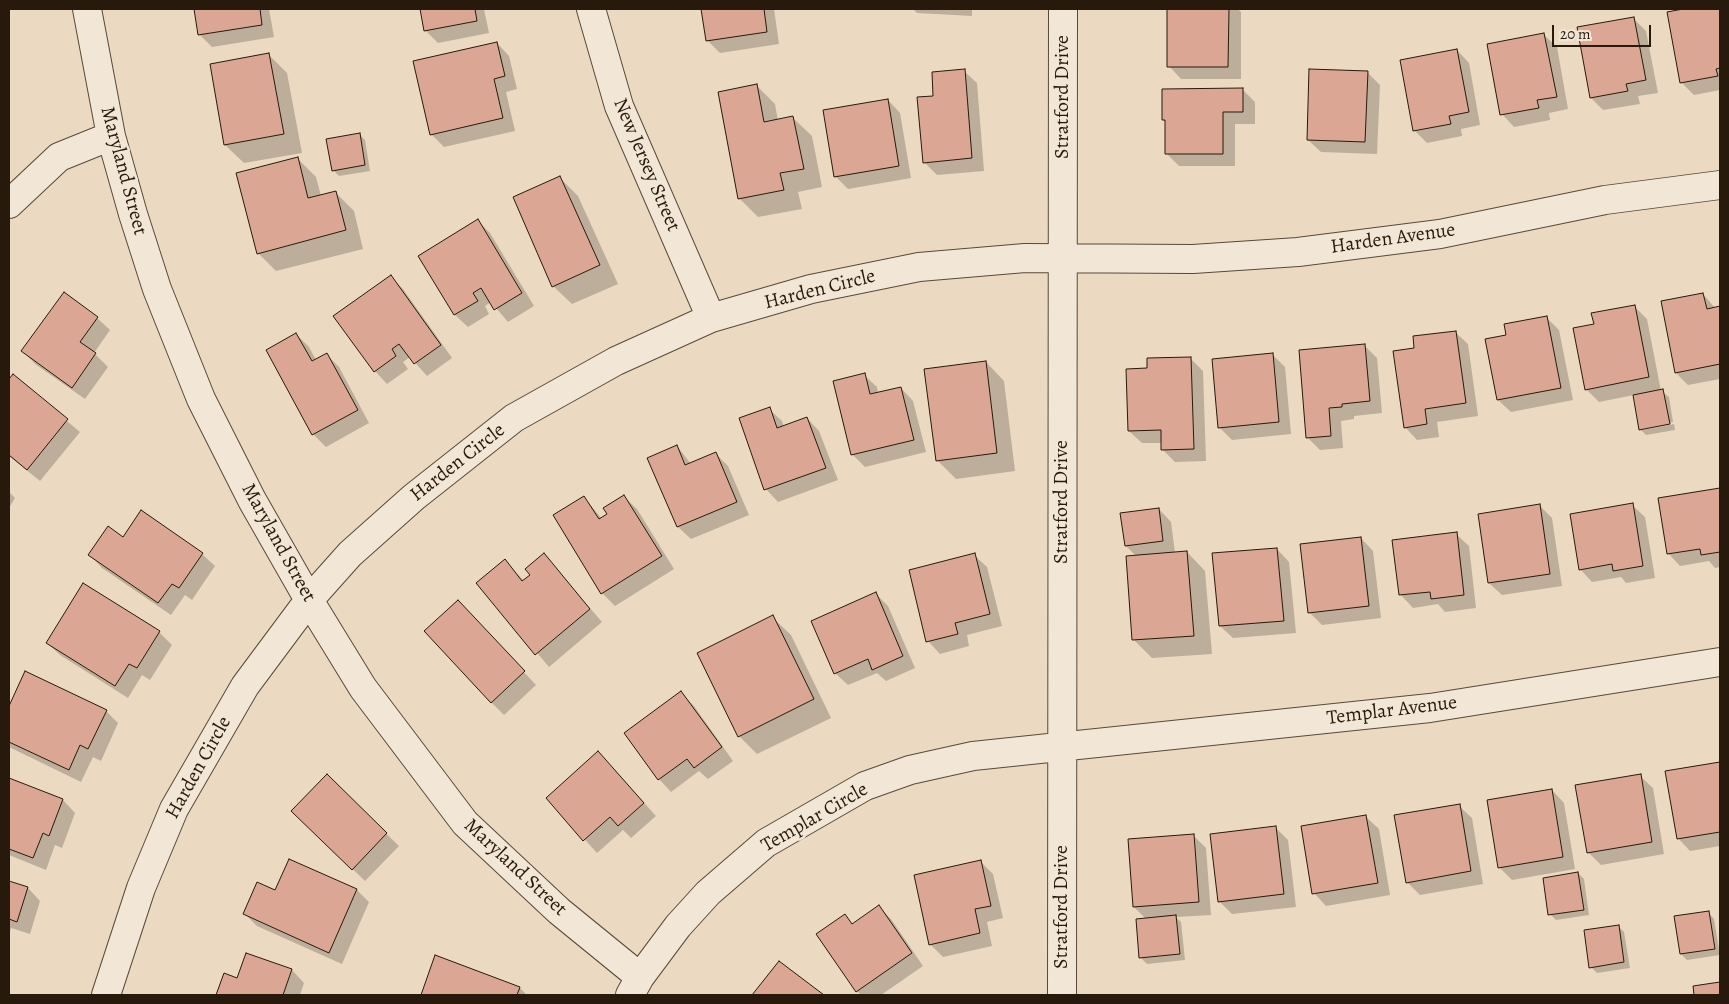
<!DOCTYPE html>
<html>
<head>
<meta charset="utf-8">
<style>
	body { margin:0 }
	#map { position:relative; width:1729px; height:1004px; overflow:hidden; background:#ebdac1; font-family:Alegreya,serif }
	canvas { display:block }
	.frame { position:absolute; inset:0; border:10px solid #27190b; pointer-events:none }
	.scale { position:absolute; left:1552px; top:25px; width:99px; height:22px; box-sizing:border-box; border:2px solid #27190b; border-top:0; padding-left:6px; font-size:15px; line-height:18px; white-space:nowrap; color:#27190b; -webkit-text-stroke:4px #f2e7d7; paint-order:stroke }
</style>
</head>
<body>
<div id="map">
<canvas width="1729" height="1004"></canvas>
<div class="frame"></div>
<div class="scale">20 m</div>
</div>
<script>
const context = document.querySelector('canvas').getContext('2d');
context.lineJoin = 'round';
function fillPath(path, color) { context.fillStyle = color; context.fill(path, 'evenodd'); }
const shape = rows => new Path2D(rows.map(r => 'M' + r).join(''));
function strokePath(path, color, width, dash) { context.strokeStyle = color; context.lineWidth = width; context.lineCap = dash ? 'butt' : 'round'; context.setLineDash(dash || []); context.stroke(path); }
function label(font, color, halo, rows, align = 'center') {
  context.font = font + ' Alegreya,serif'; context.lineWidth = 5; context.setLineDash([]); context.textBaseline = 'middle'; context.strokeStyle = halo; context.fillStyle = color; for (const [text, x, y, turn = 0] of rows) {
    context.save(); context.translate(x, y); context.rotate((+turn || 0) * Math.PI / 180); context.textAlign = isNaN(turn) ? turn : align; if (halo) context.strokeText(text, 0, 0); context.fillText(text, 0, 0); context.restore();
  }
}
fillPath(shape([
	[195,9,269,9,274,37,212,47,200,35],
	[422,9,484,9,489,33,438,43,425,30],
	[702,9,774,9,779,44,720,53,707,40],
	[913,9,972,9,972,16,917,13],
	[1169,9,1238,9,1241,12,1241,79,1181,79,1169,66],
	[1690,9,1720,9,1720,90,1694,95,1681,82,1668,13],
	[1633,18,1646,31,1658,93,1638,96,1640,104,1603,110,1591,98],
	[1544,35,1557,47,1568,109,1549,113,1550,120,1514,127,1502,114],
	[497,43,509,56,517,89,506,92,515,131,444,147,431,134],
	[1457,50,1469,63,1480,125,1461,129,1462,136,1427,143,1414,130],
	[269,55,287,73,302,153,244,163,225,145],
	[964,71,977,83,984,171,937,175,924,162,935,97],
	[1367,72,1380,85,1377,154,1321,152,1308,140],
	[756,85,775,104,778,121,793,118,812,136,822,187,798,192,802,209,758,217,739,198],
	[1243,90,1255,102,1255,124,1235,124,1235,166,1179,166,1167,154,1166,123,1163,119],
	[888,100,900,113,911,178,848,189,835,176],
	[359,134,365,140,370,171,339,176,333,170],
	[297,158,316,177,321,196,335,192,354,211,363,249,276,271,258,253],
	[559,177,578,196,618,284,572,304,553,286],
	[478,221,490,233,534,306,508,322,491,302,485,306,489,314,468,327,455,315,420,257],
	[391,277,403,289,452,358,427,376,410,357,403,362,408,369,387,384,375,371],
	[64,294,97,318,110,330,94,353,108,367,85,399,35,364,23,351],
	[1703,294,1716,309,1720,308,1720,379,1688,385,1676,373],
	[1634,306,1647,319,1661,391,1669,397,1673,422,1643,428,1643,430,1674,424,1675,430,1646,435,1640,429,1634,395,1599,402,1586,389,1595,325],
	[1546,317,1559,330,1573,400,1511,412,1498,400,1487,340,1507,336],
	[1455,332,1468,344,1478,416,1437,422,1439,437,1417,440,1405,427],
	[296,334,309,347,316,360,326,354,339,367,369,423,326,447,313,434,267,350],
	[1365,346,1377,358,1382,413,1354,416,1354,419,1341,421,1343,448,1320,450,1307,437],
	[1272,354,1285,367,1291,434,1232,440,1219,427],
	[1190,358,1203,371,1206,461,1175,462,1162,449,1162,443,1142,443,1129,431,1149,369],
	[986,362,1004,381,1015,471,956,479,937,460],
	[864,375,877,387,878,394,901,388,913,401,926,452,865,467,852,454],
	[13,376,80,432,40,481,9,456,9,380],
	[769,409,782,421,784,427,807,418,819,431,838,480,778,502,766,489],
	[677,446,691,464,715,453,728,466,749,515,691,539,678,527,649,458],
	[1720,489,1720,567,1715,568,1709,561,1680,566,1668,553,1659,499],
	[9,492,15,498,9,508],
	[584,497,602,519,608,515,624,497,637,509,674,569,615,606,602,593,554,516],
	[1632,505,1645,517,1655,578,1626,583,1621,577,1592,582,1580,569],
	[1540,506,1552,518,1562,586,1502,595,1489,583],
	[1159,509,1171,522,1175,553,1187,552,1205,571,1212,654,1152,658,1134,640,1137,557,1126,546],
	[1456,534,1469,546,1476,608,1445,612,1438,604,1413,608,1401,595,1394,541],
	[123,538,202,554,215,566,192,600,185,595,171,615,102,568,90,555],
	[1361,538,1373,551,1381,618,1322,625,1310,613],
	[1277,549,1289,562,1296,633,1233,638,1220,626],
	[544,555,602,622,549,667,478,583,505,561,524,581,532,575],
	[974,555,987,567,1002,626,967,635,969,646,940,654,928,641],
	[876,594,888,606,915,668,886,681,877,673,848,685,835,673],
	[470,614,536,685,504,715,491,702],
	[772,617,791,635,831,718,757,754,739,736],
	[159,632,172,645,150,680,142,675,128,698,60,655,47,643],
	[25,673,106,711,118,723,101,761,93,757,81,782,9,747,9,709],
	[681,693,694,706,733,761,708,779,699,771,671,792,659,779],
	[1720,763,1720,846,1690,851,1678,838,1667,772],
	[611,766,656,816,631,838,623,830,597,853,547,798],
	[327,776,399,846,365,881,293,811],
	[1640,776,1653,788,1664,854,1601,865,1588,852],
	[9,779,63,800,75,813,62,848,55,845,46,870,9,855],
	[1552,790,1564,803,1575,869,1512,880,1499,867],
	[1459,806,1472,818,1483,884,1420,895,1407,882],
	[1366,817,1379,829,1390,895,1326,906,1314,893],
	[1276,828,1288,840,1296,907,1232,914,1219,901],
	[1193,835,1206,848,1211,915,1176,917,1181,922,1185,960,1147,964,1141,958,1146,919,1134,907],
	[290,860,357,890,369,902,342,964,257,926,245,914,275,892],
	[981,862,993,874,1003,918,987,922,992,946,943,957,930,944],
	[1578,873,1584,879,1589,915,1556,920,1550,914],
	[9,882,28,888,40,901,30,934,11,928,9,935],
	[879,907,891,919,923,966,881,995,861,995,857,991,845,916,853,924],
	[1708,912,1714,919,1720,955,1687,960,1681,954],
	[1618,926,1624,932,1630,968,1597,973,1591,967],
	[247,954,292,970,304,983,300,995,217,995,225,975,238,979],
	[436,957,520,988,527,995,422,995],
	[779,962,822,995,754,995]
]), '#0003');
const building = shape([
	[194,9,260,9,262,25,198,35,194,9],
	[420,9,475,9,477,21,424,31,420,9],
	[701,9,764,9,767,32,706,41,701,9],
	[1167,9,1229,9,1228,67,1167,67,1167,9],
	[1683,9,1720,9,1720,68,1716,69,1718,76,1680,83,1667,12,1683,9],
	[1634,17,1646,80,1626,84,1628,91,1590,98,1577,27,1634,17],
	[1544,33,1557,97,1537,100,1539,108,1500,115,1487,44,1544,33],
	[497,42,505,76,494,79,503,118,430,135,413,61,497,42],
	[1457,49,1469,112,1449,116,1451,124,1413,131,1400,60,1457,49],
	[269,53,284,134,224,145,210,64,269,53],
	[965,69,972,158,923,163,917,97,933,96,932,72,965,69],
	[1309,69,1368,71,1365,142,1307,140,1309,69],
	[757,84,764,122,793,116,804,169,780,173,784,190,738,199,718,92,757,84],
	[1243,88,1243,112,1223,112,1223,154,1165,154,1165,120,1162,120,1162,89,1243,88],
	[888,99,899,166,834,177,823,110,888,99],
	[360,133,365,165,332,171,326,139,360,133],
	[298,157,308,198,336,191,346,230,257,254,236,173,298,157],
	[560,176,600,265,552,287,513,197,560,176],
	[478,219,522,293,494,310,481,288,473,293,478,301,454,315,418,256,478,219],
	[391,275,441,345,414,364,399,344,392,349,396,356,374,372,333,316,391,275],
	[64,292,98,317,80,342,96,353,72,388,21,351,64,292],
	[1703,293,1707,309,1720,306,1720,364,1675,373,1661,301,1703,293],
	[1635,305,1649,377,1585,390,1573,328,1594,324,1591,313,1635,305],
	[1547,316,1561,388,1497,400,1485,339,1506,335,1504,324,1547,316],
	[1456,331,1466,403,1425,409,1427,424,1404,428,1393,351,1414,348,1413,336,1456,331],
	[296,333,312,361,327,353,358,410,312,435,266,350,296,333],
	[1365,344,1370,401,1342,404,1342,407,1329,408,1331,436,1306,438,1299,350,1365,344],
	[1273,353,1279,422,1218,428,1212,359,1273,353],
	[1191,357,1194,449,1161,450,1161,430,1128,431,1126,369,1147,368,1147,358,1191,357],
	[986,361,997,453,936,461,924,369,986,361],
	[865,373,870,394,901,387,914,440,851,455,833,381,865,373],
	[13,374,68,419,27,470,9,455,9,379,13,374],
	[1663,389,1670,424,1639,430,1633,395,1663,389],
	[770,407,777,428,807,417,826,468,764,490,739,418,770,407],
	[677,445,685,465,716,452,737,502,677,527,647,458,677,445],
	[1720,488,1720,552,1701,555,1700,549,1667,554,1658,498,1720,488],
	[624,495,662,556,601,594,553,515,584,496,599,519,607,514,603,508,624,495],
	[1633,503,1643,566,1613,571,1612,564,1579,570,1570,514,1633,503],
	[1540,504,1550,574,1488,583,1478,514,1540,504],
	[1159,508,1163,541,1125,546,1120,513,1159,508],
	[141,510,203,553,179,588,172,584,158,603,88,555,108,526,123,537,141,510],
	[1457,532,1464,595,1431,599,1430,592,1399,595,1392,540,1457,532],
	[1361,537,1369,606,1308,613,1300,544,1361,537],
	[1277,548,1284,621,1219,626,1212,553,1277,548],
	[1187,551,1194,636,1132,640,1126,556,1187,551],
	[544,553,590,609,535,655,476,583,505,559,522,581,530,575,525,569,544,553],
	[975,553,990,614,955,623,958,634,926,642,909,570,975,553],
	[83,583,160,631,137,668,129,664,115,686,46,643,83,583],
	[876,592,903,656,872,670,868,659,834,674,811,621,876,592],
	[458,600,525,671,491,703,424,631,458,600],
	[773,615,814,699,738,737,697,653,773,615],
	[25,671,107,710,88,749,80,745,69,770,9,742,9,706,25,671],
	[681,691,722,747,694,768,687,759,658,780,624,733,681,691],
	[598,751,644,803,618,826,610,817,583,841,546,798,598,751],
	[1720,762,1720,832,1677,839,1665,771,1720,762],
	[327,774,387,833,352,870,291,811,327,774],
	[1641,774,1652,842,1587,853,1575,785,1641,774],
	[9,778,63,799,49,836,43,833,33,858,9,849,9,778],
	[1552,789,1563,857,1498,868,1487,800,1552,789],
	[1460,804,1471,871,1406,883,1394,815,1460,804],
	[1366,815,1378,883,1312,894,1301,826,1366,815],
	[1276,826,1284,894,1218,902,1210,834,1276,826],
	[1194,834,1199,902,1133,907,1128,839,1194,834],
	[289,859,357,889,329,953,243,914,257,882,275,890,289,859],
	[981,860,991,906,975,909,980,933,929,945,914,875,981,860],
	[1578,872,1584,910,1548,915,1543,878,1578,872],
	[9,881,28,887,17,922,9,919,9,881],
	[879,905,912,953,856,992,816,934,845,914,852,924,879,905],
	[1709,911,1715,949,1680,954,1674,916,1709,911],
	[1176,915,1180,954,1139,958,1136,919,1176,915],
	[1619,925,1624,962,1589,968,1584,930,1619,925],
	[246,953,292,969,283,995,216,995,224,973,237,978,246,953],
	[435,955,520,987,517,995,421,995,435,955],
	[779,961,824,995,752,995,779,961],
	[1720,982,1720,995,1694,995,1693,986,1720,982]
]);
fillPath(building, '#dba794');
strokePath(building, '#27190b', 1);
const minor = shape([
	[87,9,111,136,133,214,157,289,201,399,252,500,309,600,363,688,465,823,559,911,640,977],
	[591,9,619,106,711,318],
	[9,204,59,157,111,136],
	[106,995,141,888,174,809,245,686,309,600,350,554,414,497,514,418,616,361,711,318,811,289,919,267,1025,258,1193,259,1298,252,1440,234,1605,200,1720,185],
	[630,995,640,977,678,926,708,893,766,843,865,786,910,770,973,756,1430,708,1720,662],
	[1062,995,1063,9]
]);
strokePath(minor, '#584938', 30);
strokePath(minor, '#f2e7d7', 28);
label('20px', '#27190b', '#f2e7d7', [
	["Stratford Drive",1063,97,-90],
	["New Jersey Street",646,165,67],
	["Maryland Street",123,171,75],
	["Harden Avenue",1393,239,-8],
	["Harden Circle",820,290,-14],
	["Harden Circle",458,463,-38],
	["Stratford Drive",1062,502,-90],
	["Maryland Street",278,543,61],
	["Templar Avenue",1392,711,-7],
	["Harden Circle",199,768,-61],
	["Templar Circle",815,818,-30],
	["Maryland Street",515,868,43],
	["Stratford Drive",1062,907,-90]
]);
</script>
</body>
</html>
